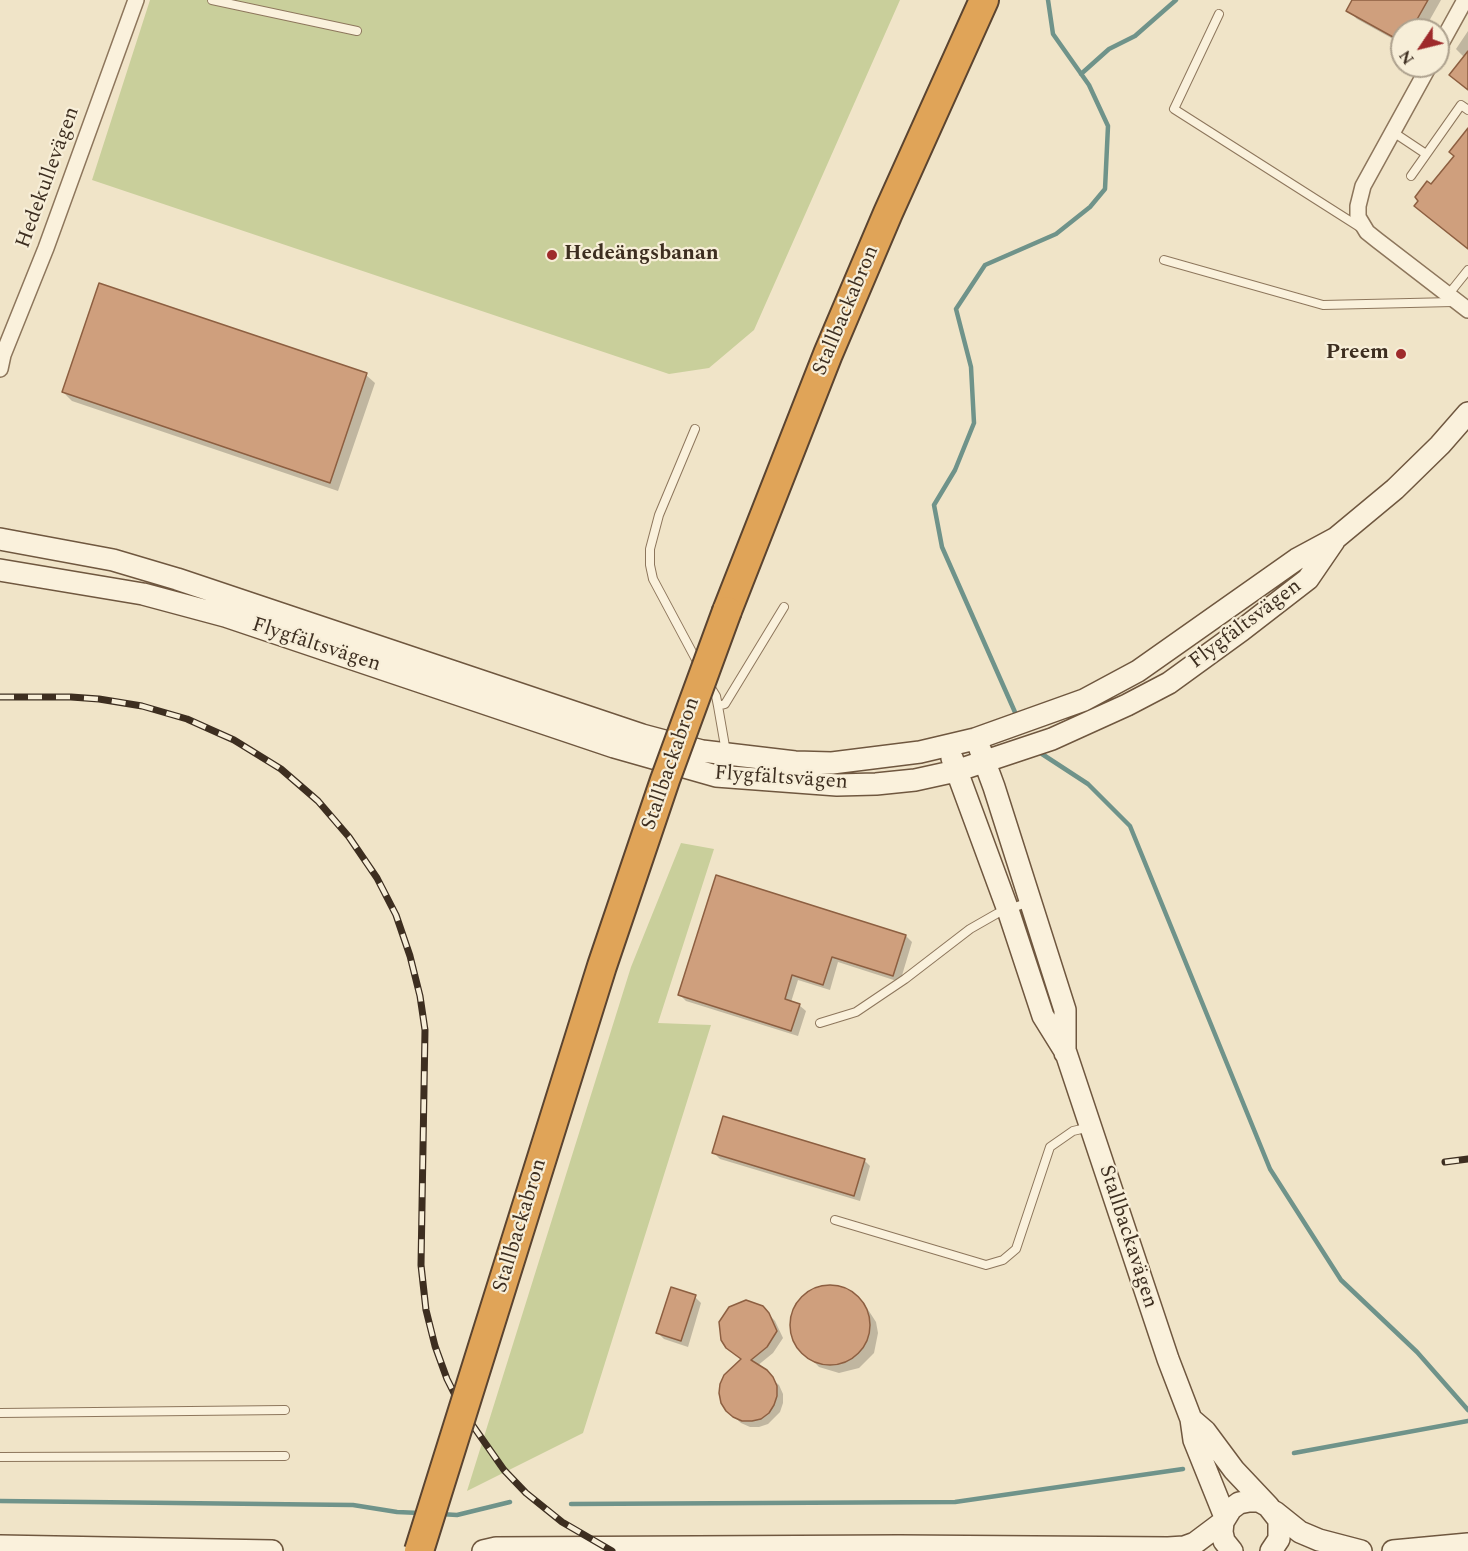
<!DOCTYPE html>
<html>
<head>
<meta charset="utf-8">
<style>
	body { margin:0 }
	#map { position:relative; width:1468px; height:1551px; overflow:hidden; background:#f0e4c8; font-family:Spectral,serif }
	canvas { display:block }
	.north { position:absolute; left:1390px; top:18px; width:60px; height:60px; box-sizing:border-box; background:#f7eed8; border:2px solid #ada18e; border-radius:50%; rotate:235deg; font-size:16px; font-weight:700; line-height:24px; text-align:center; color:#3d2e20 }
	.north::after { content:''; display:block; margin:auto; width:21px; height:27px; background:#9e2a2b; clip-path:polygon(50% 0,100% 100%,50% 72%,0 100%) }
</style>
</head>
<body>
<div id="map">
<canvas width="1468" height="1551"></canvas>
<div class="north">N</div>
</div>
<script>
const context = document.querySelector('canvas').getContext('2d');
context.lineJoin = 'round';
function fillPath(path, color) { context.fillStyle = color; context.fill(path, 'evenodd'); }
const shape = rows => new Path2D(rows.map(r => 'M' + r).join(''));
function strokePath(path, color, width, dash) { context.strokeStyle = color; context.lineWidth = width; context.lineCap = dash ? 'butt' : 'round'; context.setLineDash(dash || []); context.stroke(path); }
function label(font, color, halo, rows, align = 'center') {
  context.font = font + ' Spectral,serif'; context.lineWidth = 4.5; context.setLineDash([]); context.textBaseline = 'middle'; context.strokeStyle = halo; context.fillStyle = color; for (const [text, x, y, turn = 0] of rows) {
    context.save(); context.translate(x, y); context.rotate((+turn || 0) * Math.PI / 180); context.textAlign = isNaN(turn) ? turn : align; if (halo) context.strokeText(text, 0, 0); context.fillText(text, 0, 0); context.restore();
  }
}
fillPath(shape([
	[150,0,900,0,754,330,709,368,669,374,92,180],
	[681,843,714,849,658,1023,711,1025,583,1433,467,1491,631,967]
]), '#c9cf9b');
fillPath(shape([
	[1354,0,1441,0,1424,30,1402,30,1402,44,1357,19,1348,10],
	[1468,31,1468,90,1451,75,1465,58,1456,49],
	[366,375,375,383,338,491,72,401,63,392],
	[906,936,912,942,900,982,838,962,830,990,798,980,791,1002,799,1005,806,1011,798,1036,686,1001,680,995],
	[714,1153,864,1160,870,1166,860,1201,720,1159],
	[836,1287,846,1290,865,1305,876,1322,878,1333,874,1353,859,1368,839,1373,819,1367,795,1342,791,1326,794,1311,799,1302,816,1289],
	[695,1297,701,1303,688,1347,664,1339,658,1333],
	[762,1307,775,1321,783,1338,773,1353,757,1366,779,1385,783,1394,783,1403,780,1412,768,1424,759,1427,750,1427,741,1423,734,1417,742,1360,727,1347]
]), '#0003');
strokePath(shape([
	[1081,74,1109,49,1135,36,1176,0],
	[1018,719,942,547,934,505,955,470,974,423,971,367,956,309,985,265,1056,234,1090,207,1105,189,1108,126,1089,85,1053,34,1048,0],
	[1039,751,1042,754,1088,784,1130,826,1270,1169,1341,1280,1417,1352,1468,1410],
	[1294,1453,1468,1421],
	[0,1501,353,1505,397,1512,420,1513],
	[571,1504,955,1502,1183,1469],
	[440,1514,457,1515,510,1502]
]), '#6f938a', 4.5);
const building = shape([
	[1352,0,1428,0,1411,30,1402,30,1402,42,1346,11,1352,0],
	[1468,51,1468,90,1449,75,1468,51],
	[1468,128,1468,249,1414,206,1418,201,1415,197,1427,181,1431,184,1454,156,1449,152,1468,128],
	[99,283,367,373,330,483,62,392,99,283],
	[716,875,906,935,893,976,832,957,823,985,792,975,785,999,800,1004,791,1031,678,995,716,875],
	[723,1116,865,1159,854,1196,712,1153,723,1116],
	'790 1325a40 40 0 1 1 80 0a40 40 0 1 1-80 0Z',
	[671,1287,696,1295,681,1341,656,1333,671,1287],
	[746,1300,763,1306,769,1313,777,1331,767,1347,751,1360,767,1370,773,1377,777,1386,777,1396,774,1405,769,1413,761,1419,752,1421,742,1421,733,1417,726,1411,721,1403,719,1393,720,1384,724,1375,741,1359,726,1348,721,1340,719,1322,729,1307,746,1300]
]);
fillPath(building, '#cf9f7d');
strokePath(building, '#8d5f41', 1.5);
const lane = shape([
	[212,0,357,31],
	[1219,14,1174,109,1361,228],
	[1393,132,1426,154],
	[1411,176,1461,105,1468,110],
	[1164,260,1323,305,1453,302],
	[1448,295,1468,270],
	[695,429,659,515,650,549,650,565,653,579,700,667],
	[708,683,716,696,718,706],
	[726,752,718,706,725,704,784,607],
	[820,1023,856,1012,905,979,970,929,998,913,1029,902],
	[835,1220,986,1265,1003,1260,1016,1249,1050,1147,1073,1131,1090,1127],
	[0,1413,285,1410],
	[0,1457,285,1456]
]);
const street = shape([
	[1438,49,1465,0],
	[1429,66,1363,186,1358,206,1358,217,1367,232,1377,240,1468,310],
	[0,369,3,355,46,248,136,0]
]);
const secondary = shape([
	[0,539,113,560,177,579,642,735,702,751,795,762,832,763,920,752,975,739,1084,700,1138,671,1297,559,1336,538,1395,489,1440,445,1468,413],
	[0,570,143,594,225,616,614,747,716,776,837,785,876,784,915,780,956,771,1052,739,1127,705,1169,683,1242,630,1308,579,1334,541],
	[980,749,994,787,1065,1010,1065,1053],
	[952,758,1008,910,1043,1016,1066,1053,1168,1359,1191,1419,1194,1440,1225,1517],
	[1191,1419,1205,1431,1234,1470,1268,1506],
	[1275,1512,1300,1532,1319,1540,1361,1551],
	[0,1546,272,1551],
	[483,1551,496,1548,899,1546,1168,1548,1184,1547,1195,1543,1223,1522],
	[1232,1551,1224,1541,1222,1532,1223,1522,1231,1509,1239,1503,1249,1501,1259,1501,1268,1506,1279,1520,1279,1539,1271,1551],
	[1393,1551,1468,1544]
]);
const highway = shape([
	[727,611,828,354,888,213,984,0]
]);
strokePath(lane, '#8d765c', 10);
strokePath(street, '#8d765c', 18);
strokePath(secondary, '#6f573f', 24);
strokePath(highway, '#5b4430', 32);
strokePath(lane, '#faf1dc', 8);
strokePath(street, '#faf1dc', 15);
strokePath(secondary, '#faf1dc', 21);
strokePath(highway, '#e0a458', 28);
const rail = shape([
	[0,697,71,697,99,699,142,706,187,719,234,740,281,769,318,801,349,837,377,878,396,915,410,956,420,996,425,1030,421,1265,426,1310,435,1346,447,1379,464,1413,504,1470,526,1493,562,1522,612,1551],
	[1445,1162,1468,1159]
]);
strokePath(rail, '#3d2e20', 7);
strokePath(rail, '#f7eed8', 4.5, [14]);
const highwayBridge = shape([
	[419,1551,602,966,665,780,727,611]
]);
strokePath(highwayBridge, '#5b4430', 32, []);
strokePath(highwayBridge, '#e0a458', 28);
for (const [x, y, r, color] of [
	[552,255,6,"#9e2a2b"],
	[1401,354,6,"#9e2a2b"]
]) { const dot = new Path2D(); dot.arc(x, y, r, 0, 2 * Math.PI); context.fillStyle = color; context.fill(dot); strokePath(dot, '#f7eed8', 2); }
label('21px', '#3d2e20', '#f7eed8', [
	["Hedekullevägen",49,178,-70],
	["Stallbackabron",847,311,-67],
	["Flygfältsvägen",1246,625,-37],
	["Flygfältsvägen",316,646,18],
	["Stallbackabron",672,764,-71],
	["Flygfältsvägen",781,779,4],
	["Stallbackabron",521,1226,-73],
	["Stallbackavägen",1127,1237,72]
]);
label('bold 21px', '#3d2e20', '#f7eed8', [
	["Hedeängsbanan",564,255],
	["Preem",1389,354,"right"]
], 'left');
</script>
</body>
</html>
